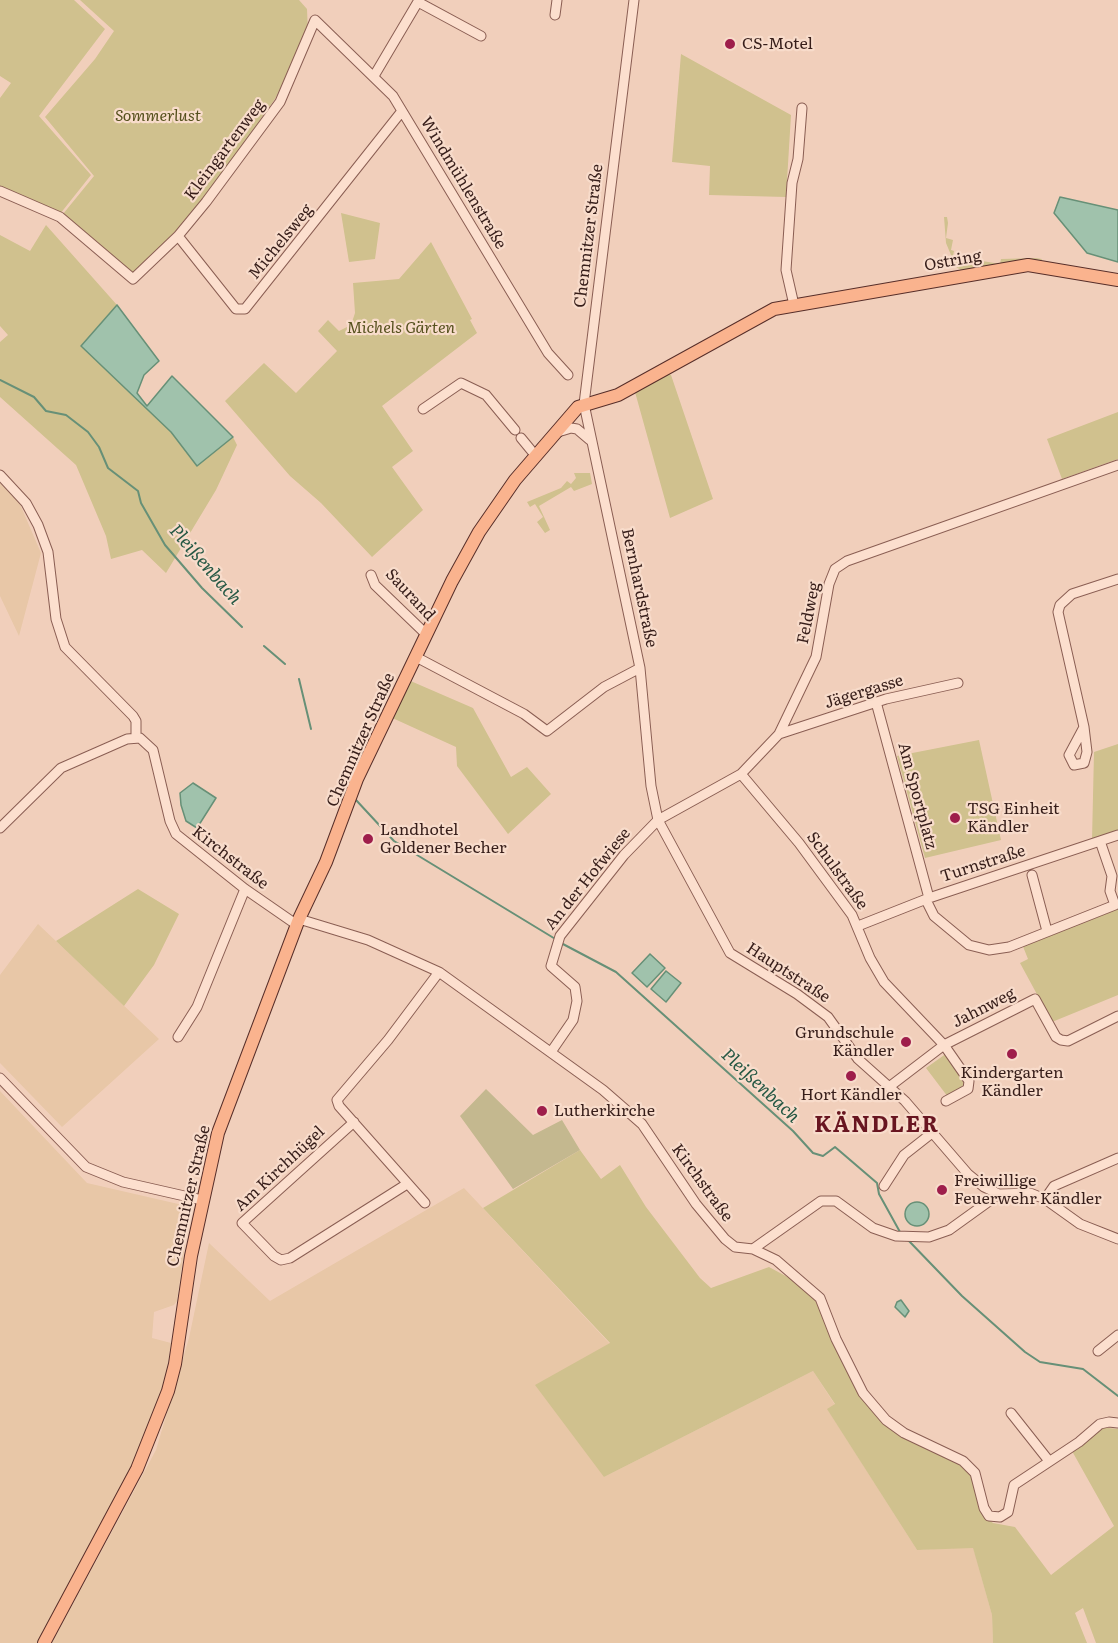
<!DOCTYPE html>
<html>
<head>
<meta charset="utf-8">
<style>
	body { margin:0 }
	canvas { display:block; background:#f1cfbb }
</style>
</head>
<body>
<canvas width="1118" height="1643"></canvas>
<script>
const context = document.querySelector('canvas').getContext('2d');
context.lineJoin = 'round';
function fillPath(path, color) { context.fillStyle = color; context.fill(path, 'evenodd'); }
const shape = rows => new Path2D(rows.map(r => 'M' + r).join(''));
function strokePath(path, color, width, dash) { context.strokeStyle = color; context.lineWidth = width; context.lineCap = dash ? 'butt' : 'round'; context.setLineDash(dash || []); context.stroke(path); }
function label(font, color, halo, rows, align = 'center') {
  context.font = font + ' Literata,serif'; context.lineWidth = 4.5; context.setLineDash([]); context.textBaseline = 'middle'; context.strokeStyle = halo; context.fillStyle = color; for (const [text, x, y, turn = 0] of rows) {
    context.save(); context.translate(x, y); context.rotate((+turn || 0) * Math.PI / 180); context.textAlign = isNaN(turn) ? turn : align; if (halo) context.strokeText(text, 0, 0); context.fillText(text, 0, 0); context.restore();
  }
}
fillPath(shape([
	[0,483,19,502,41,553,19,636,0,596],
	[38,924,159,1039,62,1127,0,1063,0,975],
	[0,1091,87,1183,187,1206,189,1216,177,1301,174,1305,154,1312,152,1338,171,1343,164,1389,144,1443,38,1643,0,1643],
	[464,1188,610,1344,604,1477,813,1371,835,1405,828,1410,917,1550,973,1547,992,1615,993,1643,52,1643,156,1450,189,1338,209,1243,270,1301]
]), '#e8c7a7');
fillPath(shape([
	[0,0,74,0,105,29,39,116,91,175,60,214,0,188,0,98,11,83,0,76],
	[80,0,299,0,307,9,308,32,275,99,202,202,138,272,130,273,63,214,94,176,45,117,95,59,114,31],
	[681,54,791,115,786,197,709,195,710,166,672,162],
	[341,213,380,223,375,259,349,262],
	[944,217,947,217,948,223,946,238,953,240,951,250,954,251,953,256,1000,264,1001,259,1036,258,1042,259,1041,261,961,270,956,267,946,243],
	[46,225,117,305,81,346,171,432,197,466,233,437,237,445,216,490,166,573,142,550,111,559,106,536,76,465,0,397,0,342,8,335,0,326,0,235,30,251],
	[431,242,472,319,470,320,477,333,382,406,413,451,392,467,423,510,372,557,321,503,290,476,225,401,264,363,296,393,337,351,318,331,328,320,339,331,347,327,350,328,355,313,353,283,399,279],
	[667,373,671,375,713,499,670,518,635,392],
	[1118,412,1118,459,1062,479,1047,439],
	[574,473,590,473,592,484,574,491,571,487,539,506,550,530,545,533,537,522,543,517,535,504,530,507,527,502,561,488,567,481,571,484,576,478],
	[406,679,473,708,511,777,527,767,551,794,508,834,457,766,456,747,388,716],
	[979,740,1001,840,925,858,897,756],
	[1118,744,1118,832,1092,840,1094,752],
	[138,889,179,914,154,965,124,1006,56,941],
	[1118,908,1118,995,1052,1022,1020,963,1028,959,1022,944],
	[947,1053,968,1082,948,1097,926,1068],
	[580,1150,601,1179,620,1165,646,1207,700,1278,711,1288,769,1267,806,1287,818,1303,885,1424,961,1464,973,1477,988,1519,993,1523,1015,1527,1051,1575,1114,1526,1072,1451,1099,1427,1118,1429,1118,1643,1096,1643,1083,1608,1075,1613,1087,1643,993,1643,992,1615,973,1548,917,1550,827,1409,835,1404,813,1371,604,1477,535,1385,610,1343,483,1208]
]), '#d0c18e');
fillPath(shape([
	[486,1089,533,1135,562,1120,580,1150,513,1189,460,1116]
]), '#c4b88f');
const water = shape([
	[1060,197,1118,210,1118,262,1087,253,1054,213,1060,197],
	[117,305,159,361,144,375,137,393,147,406,172,376,233,437,197,466,171,432,81,346,117,305],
	[193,783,216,798,197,828,186,821,181,805,180,793,193,783],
	[650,954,665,968,647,987,632,973,650,954],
	[666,971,681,983,666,1002,651,989,666,971],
	'905 1214a12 12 0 1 1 24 0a12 12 0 1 1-24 0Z',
	[901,1300,909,1311,905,1317,895,1307,897,1302,901,1300]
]);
fillPath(water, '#a0c2ac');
strokePath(water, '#679077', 1.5);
strokePath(shape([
	[0,380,34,397,46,411,66,415,88,432,99,447,108,468,138,491,141,503,165,545,202,588,242,627],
	[264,646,285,664],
	[299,679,311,729],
	[356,800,394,841,557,940],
	[561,943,616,972,793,1131,813,1153,823,1156,835,1147,877,1183,879,1194,900,1232],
	[908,1240,962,1296,1025,1352,1040,1362,1083,1369,1118,1396]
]), '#679077', 2);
const minor = shape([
	[634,0,584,404,640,668,651,786,658,820,730,953,797,994,828,1017,858,1059,905,1101,968,1174,984,1187,999,1194,1030,1193,1045,1199,1080,1224,1118,1239],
	[418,2,481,36],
	[555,15,557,0],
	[374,76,419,0],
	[0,191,60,217,133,279,178,236,206,202,280,102,315,20,393,96,548,353,568,375],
	[178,236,236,309,245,309,402,111],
	[794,305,786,270,792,183,798,159,802,108],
	[423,409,461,383,486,395,515,430],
	[558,432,571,428,577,429,590,440],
	[521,438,535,455],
	[0,475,26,503,38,525,48,552,56,619,65,647,133,716,136,721,136,737],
	[371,575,375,585,427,635],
	[416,657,524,714,547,731,604,687,640,668],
	[876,702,929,898],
	[1084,727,1069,755,1074,765,1084,763,1087,752,1084,727,1058,612,1060,605,1072,594,1118,579],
	[779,734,886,699,958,683],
	[741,774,799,843,852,915,870,958,884,982,944,1045,969,1081,968,1089,946,1101],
	[0,828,61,768,127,739,140,738,153,750,170,821,176,834,245,889,297,925],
	[1032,875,1047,931],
	[926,900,934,916,969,945,989,950,1009,947,1115,905,1110,891,1112,876,1100,841],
	[299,919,368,940,439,972,603,1090,642,1124,696,1204,725,1239,735,1247,753,1249,776,1260,820,1298,836,1339,863,1393,886,1420,904,1433,963,1461,975,1473,984,1508,989,1516,1000,1517,1008,1512,1014,1485,1079,1442,1100,1424,1109,1422,1118,1423],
	[858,926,929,898,1118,835],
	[178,1037,197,1007,245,889],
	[551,1052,573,1020,577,1001,575,987,551,966,560,936,624,855,658,820,741,774,779,734,816,657,829,584,835,569,847,561,1118,465],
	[0,1078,86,1167,123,1182,202,1200],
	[889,1087,944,1045,1035,999,1056,1037,1061,1040,1068,1041,1118,1016],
	[354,1122,242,1223,274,1256,281,1260,290,1258,407,1184],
	[884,1186,904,1155,932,1133],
	[1045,1199,1054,1186,1118,1158],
	[425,1203,339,1106,337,1100,388,1040,439,972],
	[753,1249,821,1201,836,1201,873,1228,896,1236,929,1237,949,1230,999,1194],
	[1098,1351,1118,1335],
	[1011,1413,1049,1461]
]);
const major = shape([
	[44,1643,137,1469,168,1391,175,1364,191,1256,218,1133,299,919,326,862,357,779,452,581,479,532,515,480,578,407,618,395,774,309,1028,265,1118,280]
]);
strokePath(minor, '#8a5e53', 11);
strokePath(major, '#572e29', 14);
strokePath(minor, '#fcdfce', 9);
strokePath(major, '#fab38e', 12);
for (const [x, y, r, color] of [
	[730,44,6,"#9e1e4b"],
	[955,818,6,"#9e1e4b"],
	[368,839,6,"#9e1e4b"],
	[906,1042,6,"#9e1e4b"],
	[1012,1054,6,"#9e1e4b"],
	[851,1076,6,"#9e1e4b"],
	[542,1111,6,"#9e1e4b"],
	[942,1190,6,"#9e1e4b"]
]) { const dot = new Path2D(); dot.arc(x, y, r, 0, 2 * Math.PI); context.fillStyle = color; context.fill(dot); strokePath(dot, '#f8dccb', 2); }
label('16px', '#371e1a', '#f8dccb', [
	["CS-Motel",742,44],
	["TSG Einheit",967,809],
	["Kändler",967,827],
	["Landhotel",380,830],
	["Goldener Becher",380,848],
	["Grundschule",894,1033,"right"],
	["Kändler",894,1051,"right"],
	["Kindergarten",1012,1073,"center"],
	["Kändler",1012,1091,"center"],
	["Hort Kändler",851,1095,"center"],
	["Lutherkirche",554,1111],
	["Freiwillige",954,1181],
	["Feuerwehr Kändler",954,1199]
], 'left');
label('italic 16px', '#56511e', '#f8dccb', [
	["Sommerlust",158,116],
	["Michels Gärten",401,328]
]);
label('16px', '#371e1a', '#f8dccb', [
	["Kleingartenweg",225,150,-53],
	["Windmühlenstraße",463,183,59],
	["Chemnitzer Straße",589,236,-83],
	["Michelsweg",281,242,-51],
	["Ostring",953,261,-10],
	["Bernhardstraße",639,588,78],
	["Saurand",410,595,47],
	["Feldweg",809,613,-79],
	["Jägergasse",864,692,-17],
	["Chemnitzer Straße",361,740,-66],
	["Am Sportplatz",917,796,75],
	["Kirchstraße",230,858,38],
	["Turnstraße",983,864,-18],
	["Schulstraße",837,871,54],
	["An der Hofwiese",588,879,-51],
	["Hauptstraße",788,973,33],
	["Jahnweg",984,1008,-27],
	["Am Kirchhügel",280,1169,-43],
	["Kirchstraße",702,1183,54],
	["Chemnitzer Straße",189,1196,-77]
]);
label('italic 18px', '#275945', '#f8dccb', [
	["Pleißenbach",205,565,49],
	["Pleißenbach",760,1086,43]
]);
context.letterSpacing = '1.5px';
label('bold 22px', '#681520', '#f8dccb', [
	["KÄNDLER",877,1126]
]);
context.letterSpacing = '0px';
</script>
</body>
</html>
